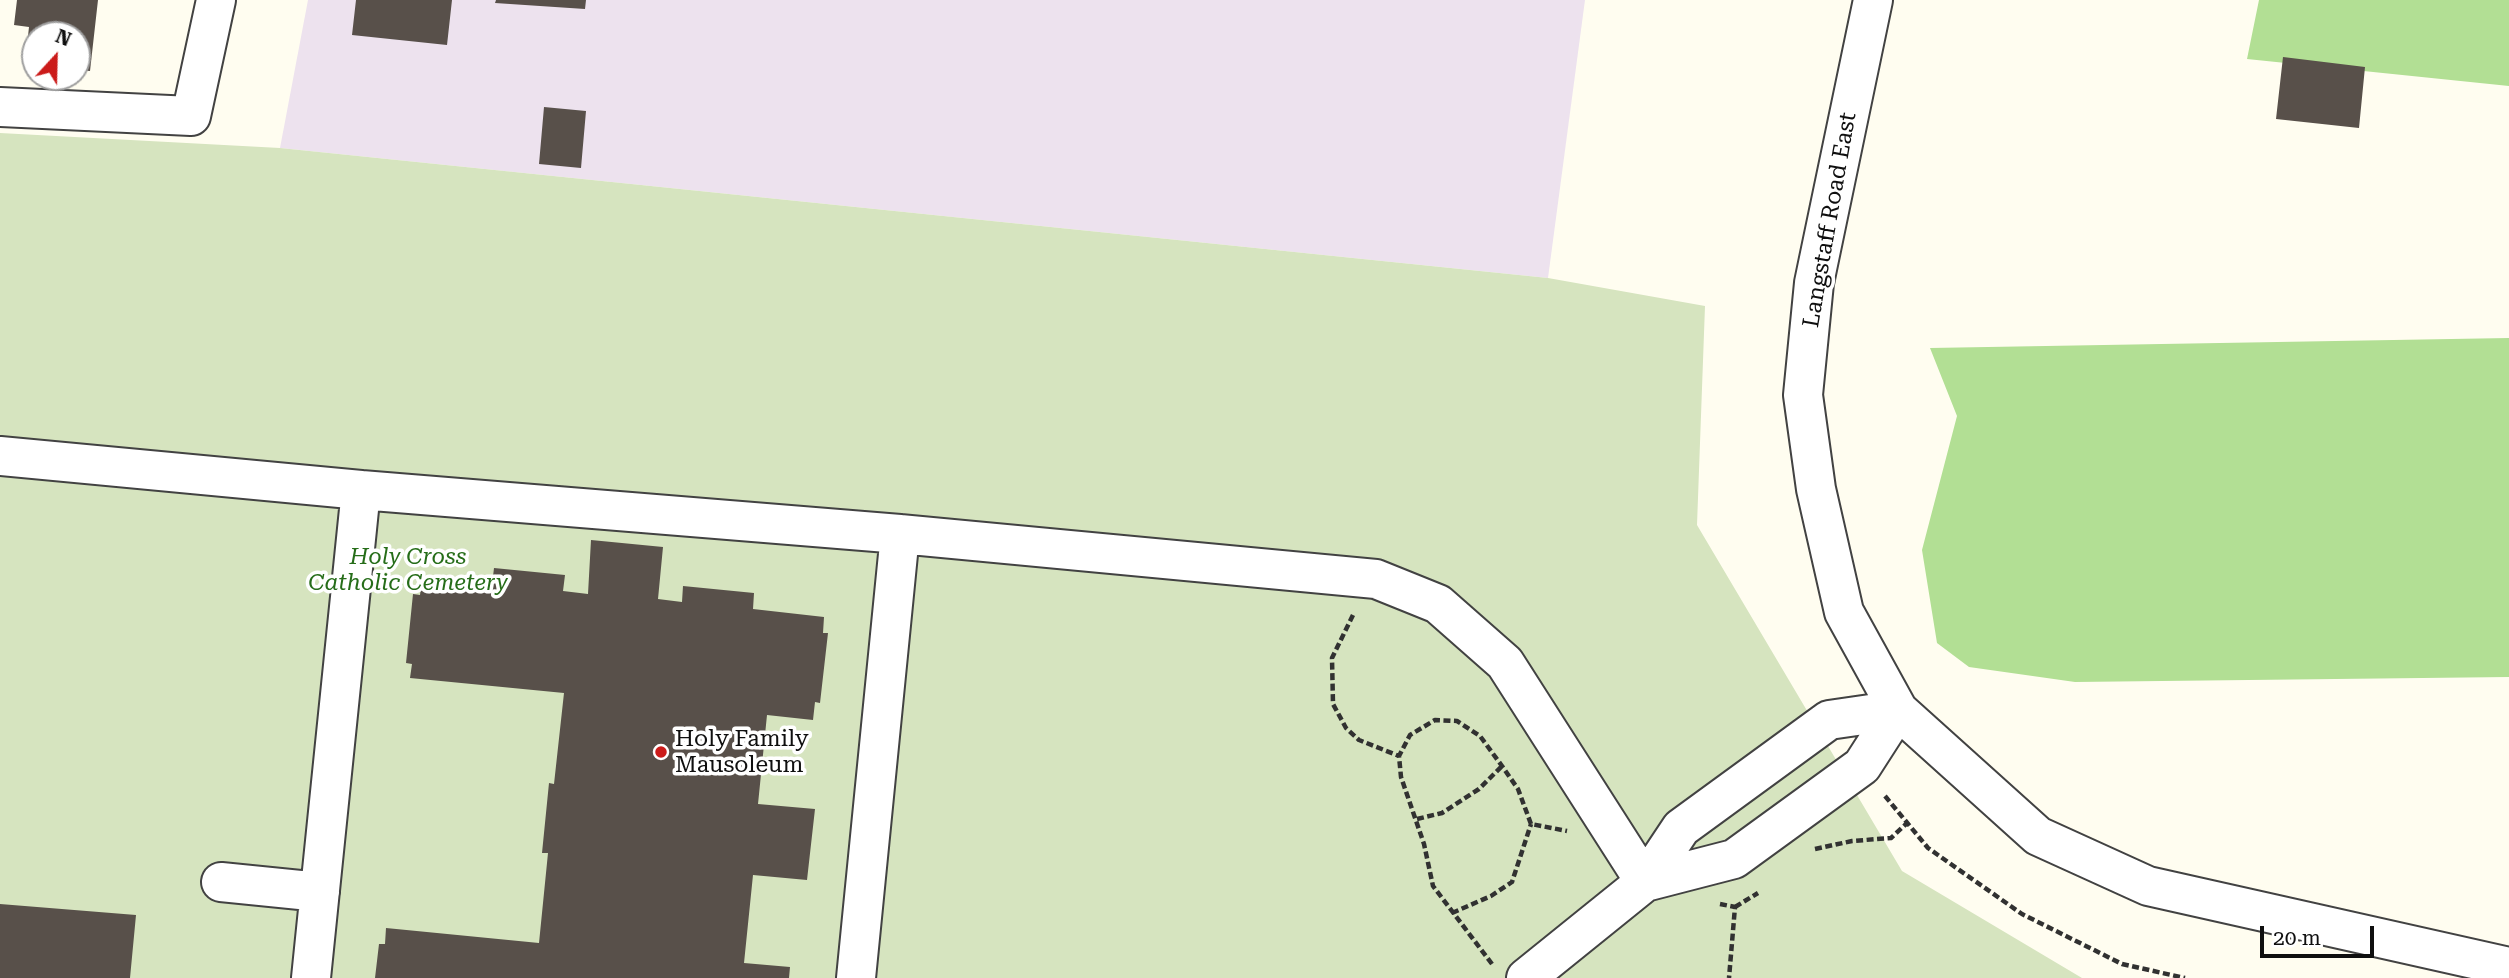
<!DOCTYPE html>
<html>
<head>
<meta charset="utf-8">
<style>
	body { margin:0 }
	#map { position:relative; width:2509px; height:978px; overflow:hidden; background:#fffdf0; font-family:"Roboto Serif",serif }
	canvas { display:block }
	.north { position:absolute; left:21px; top:21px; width:70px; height:70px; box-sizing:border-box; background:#fff; border:2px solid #9f9f9f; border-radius:50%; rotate:22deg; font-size:19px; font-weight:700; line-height:28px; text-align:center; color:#0f0f0f }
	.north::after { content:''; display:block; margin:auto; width:24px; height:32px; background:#cb1b1a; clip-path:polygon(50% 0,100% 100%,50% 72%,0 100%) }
	.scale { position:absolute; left:2260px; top:926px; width:114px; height:32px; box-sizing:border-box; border:4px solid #0f0f0f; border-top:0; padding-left:9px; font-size:21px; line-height:24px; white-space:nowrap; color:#0f0f0f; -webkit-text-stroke:5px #fff; paint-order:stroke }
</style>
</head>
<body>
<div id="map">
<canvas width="2509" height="978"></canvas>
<div class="north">N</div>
<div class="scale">20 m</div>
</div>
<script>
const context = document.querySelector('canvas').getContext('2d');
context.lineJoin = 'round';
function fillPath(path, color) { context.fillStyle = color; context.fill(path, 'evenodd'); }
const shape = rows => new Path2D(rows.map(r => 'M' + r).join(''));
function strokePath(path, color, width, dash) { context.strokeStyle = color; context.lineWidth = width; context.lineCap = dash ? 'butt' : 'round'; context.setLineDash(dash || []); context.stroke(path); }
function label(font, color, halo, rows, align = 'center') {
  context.font = font + ' "Roboto Serif",serif'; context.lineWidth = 7; context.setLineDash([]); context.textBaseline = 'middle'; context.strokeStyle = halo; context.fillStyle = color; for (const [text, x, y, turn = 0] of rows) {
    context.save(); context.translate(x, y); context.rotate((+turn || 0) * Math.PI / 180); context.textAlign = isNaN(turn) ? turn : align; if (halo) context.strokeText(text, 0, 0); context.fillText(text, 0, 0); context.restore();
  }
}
fillPath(shape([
	[308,0,1585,0,1548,278,280,148]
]), '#ede2ee');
fillPath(shape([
	[2259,0,2509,0,2509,86,2247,59],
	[2509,338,2509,677,2075,682,1969,667,1937,643,1922,550,1957,416,1930,348]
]), '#b2df94');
fillPath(shape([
	[0,133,280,148,1548,278,1705,306,1697,525,1902,871,2082,978,0,978]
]), '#d6e4bf');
fillPath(shape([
	[17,0,98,0,90,71,77,70,77,35,35,35,35,65,25,63,29,27,14,25],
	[356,0,452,0,447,45,352,35],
	[496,0,586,0,585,9,495,3],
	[2283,57,2365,67,2359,128,2276,119],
	[544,107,586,111,581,168,539,164],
	[591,540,663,547,658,599,682,602,683,586,754,593,753,609,824,617,823,633,828,633,820,703,815,702,813,720,767,715,758,804,815,809,807,880,753,875,744,963,790,967,789,978,375,978,379,944,385,944,386,928,539,943,548,853,542,853,549,783,554,784,564,693,410,678,412,664,406,663,413,594,420,595,422,579,492,585,494,568,565,575,563,591,588,594],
	[0,904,136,915,130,978,0,978]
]), '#58504a');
const minor = shape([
	[1873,0,1814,283,1803,395,1816,489,1844,612,1898,710,2038,836,2148,886,2509,967],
	[0,107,191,116,216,0],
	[0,456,361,490,900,534,1376,579,1438,604,1505,663,1645,882,1526,978],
	[221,882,320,892],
	[1645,882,1681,828,1829,720,1898,710],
	[1645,882,1734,859,1862,766,1898,710],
	[311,978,361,490],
	[856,978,900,534]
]);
strokePath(minor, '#424242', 42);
strokePath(shape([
	[1353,615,1332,658,1333,704,1346,728,1359,740,1399,756],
	[1885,796,1928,848,2022,914,2122,964,2185,978],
	[1417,819,1442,813,1479,789,1502,766],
	[1815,849,1852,841,1891,838,1906,824],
	[1720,904,1735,907,1729,978],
	[1735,907,1758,893],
	[1452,913,1491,896,1512,882,1531,824],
	[1492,964,1433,886,1424,844,1401,777,1399,756,1410,735,1435,720,1457,721,1480,736,1502,766,1518,789,1531,824,1567,831]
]), '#313131', 4.5, [7, 3.5]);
strokePath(minor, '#fff', 38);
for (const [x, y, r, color] of [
	[661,752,7,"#cb1b1a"]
]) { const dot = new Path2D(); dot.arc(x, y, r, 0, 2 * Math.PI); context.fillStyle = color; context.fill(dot); strokePath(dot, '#fff', 2.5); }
label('23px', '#0f0f0f', '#fff', [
	["Langstaff Road East",1830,220,-80]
]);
label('italic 23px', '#266d19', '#fff', [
	["Holy Cross",408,557],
	["Catholic Cemetery",408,583]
]);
label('23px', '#0f0f0f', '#fff', [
	["Holy Family",675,739],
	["Mausoleum",675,765]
], 'left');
</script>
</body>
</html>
